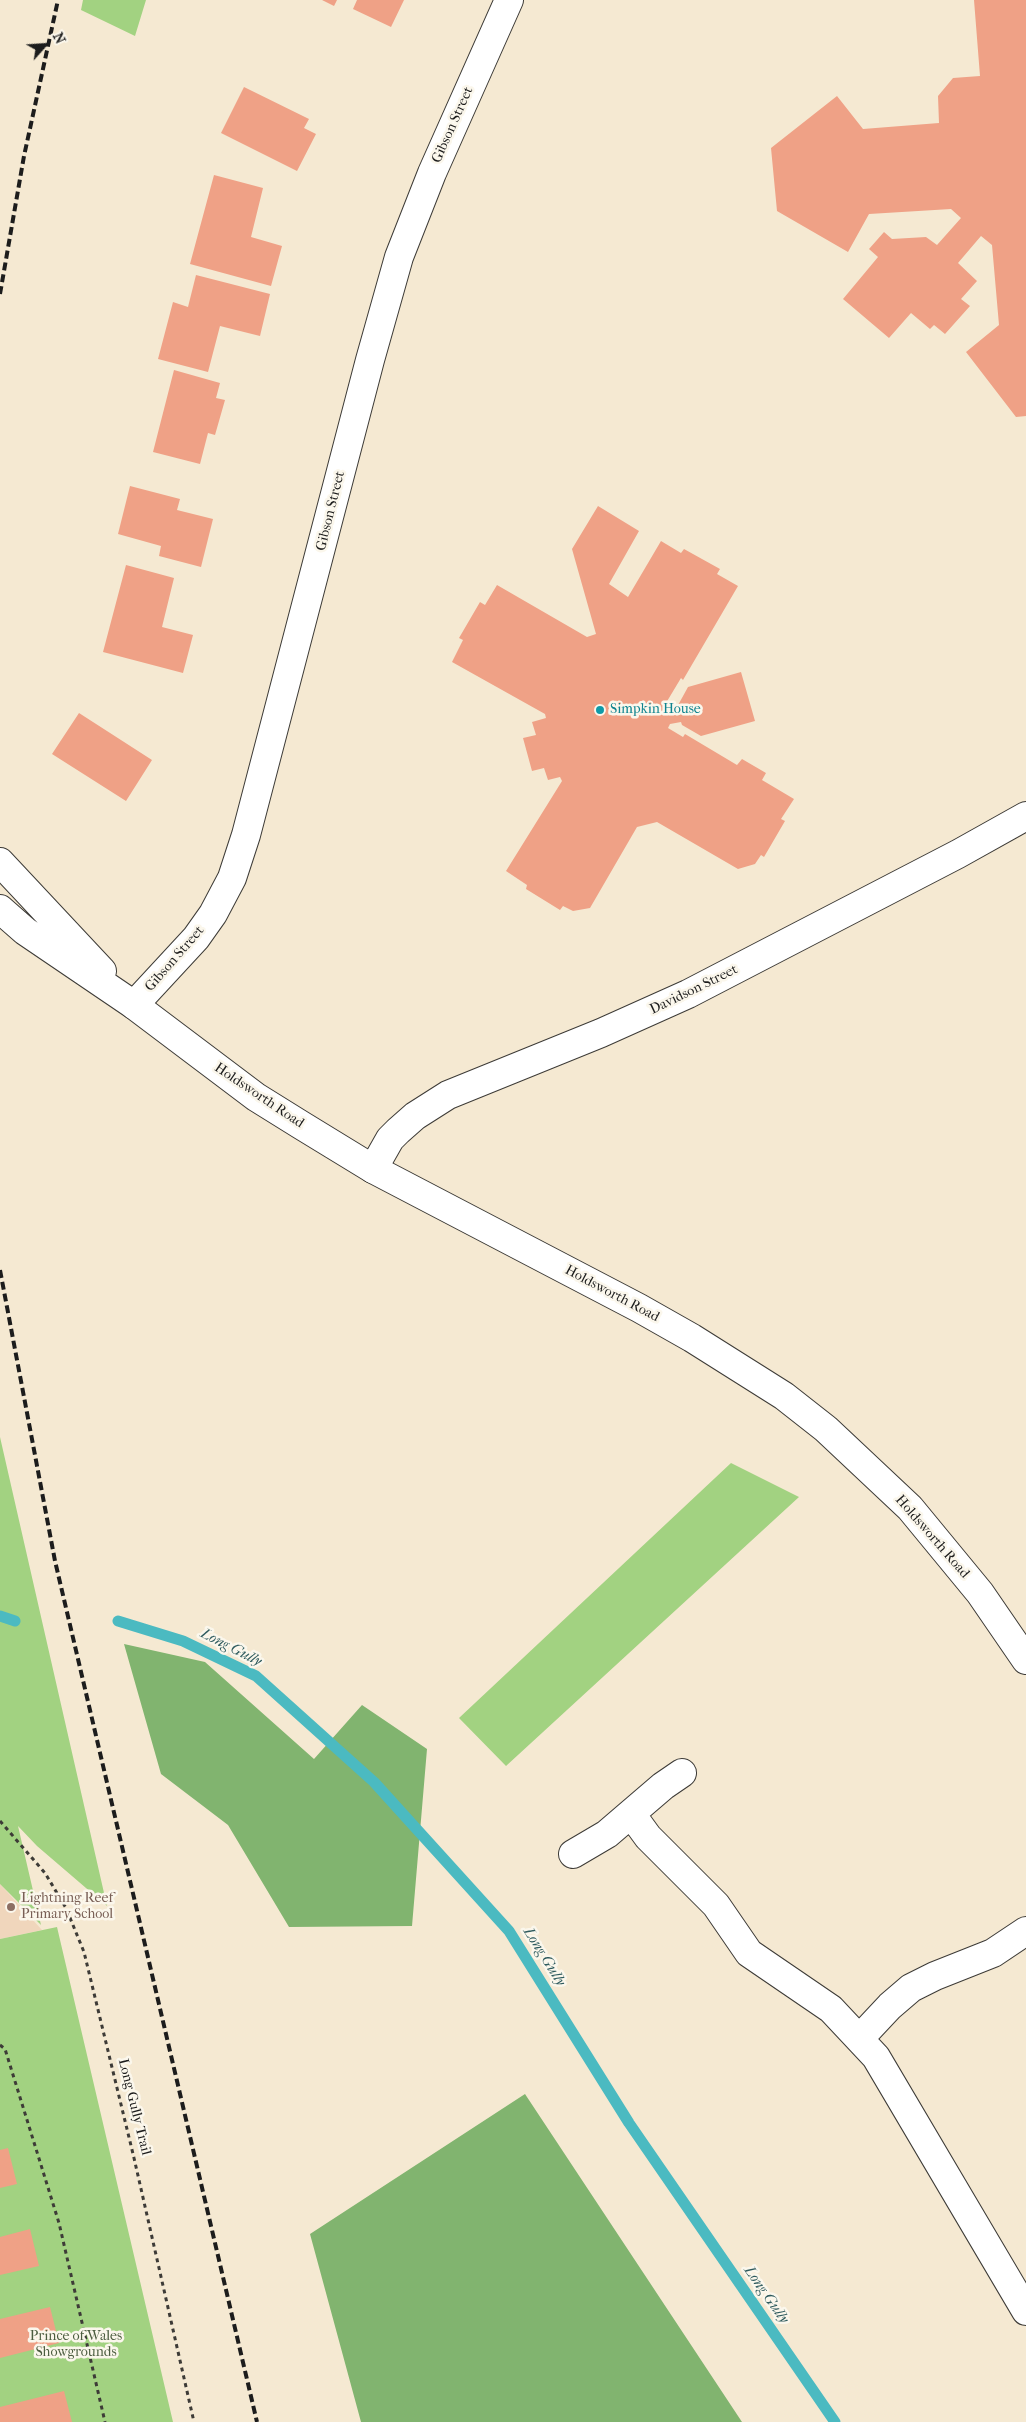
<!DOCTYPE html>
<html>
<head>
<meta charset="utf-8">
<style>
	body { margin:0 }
	#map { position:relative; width:1026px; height:2422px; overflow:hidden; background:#f5e9d2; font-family:"IM FELL French Canon",serif }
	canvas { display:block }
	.north { position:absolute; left:20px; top:20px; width:50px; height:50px; -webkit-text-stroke:4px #fbf7ec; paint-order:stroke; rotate:64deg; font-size:14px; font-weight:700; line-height:20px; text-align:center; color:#1c1c1c }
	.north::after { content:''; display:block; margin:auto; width:18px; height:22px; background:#1c1c1c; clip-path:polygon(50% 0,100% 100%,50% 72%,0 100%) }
</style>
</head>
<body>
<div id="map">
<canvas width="1026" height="2422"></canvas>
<div class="north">N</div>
</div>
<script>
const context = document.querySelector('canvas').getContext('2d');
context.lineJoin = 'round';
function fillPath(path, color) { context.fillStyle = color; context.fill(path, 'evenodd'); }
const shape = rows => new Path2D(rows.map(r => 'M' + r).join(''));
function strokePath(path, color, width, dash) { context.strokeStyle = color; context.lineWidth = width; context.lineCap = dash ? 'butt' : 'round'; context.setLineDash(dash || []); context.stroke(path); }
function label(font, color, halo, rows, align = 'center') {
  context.font = font + ' "IM FELL French Canon",serif'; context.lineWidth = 5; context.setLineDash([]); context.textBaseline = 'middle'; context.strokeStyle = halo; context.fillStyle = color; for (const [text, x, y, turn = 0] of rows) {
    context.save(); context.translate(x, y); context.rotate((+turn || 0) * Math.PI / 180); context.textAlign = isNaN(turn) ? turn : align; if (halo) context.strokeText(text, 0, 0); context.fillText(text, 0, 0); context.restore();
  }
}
fillPath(shape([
	[0,1884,42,1930,0,1939]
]), '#f0d6bc');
fillPath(shape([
	[83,0,146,0,135,36,81,10],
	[0,1437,107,1906,37,1846,18,1826,41,1925,0,1884],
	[731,1463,799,1497,506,1766,459,1718],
	[57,1927,173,2422,0,2422,0,1939]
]), '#a2d281');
fillPath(shape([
	[124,1644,205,1662,314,1759,362,1705,427,1749,412,1926,289,1927,228,1825,161,1774],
	[525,2094,742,2422,361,2422,310,2234]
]), '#81b46f');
strokePath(shape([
	[0,1616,15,1621],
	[118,1621,183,1641,256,1676,374,1782,509,1931,629,2123,835,2422]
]), '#4bbac1', 11);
fillPath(shape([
	[322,0,337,0,334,6],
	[357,0,404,0,391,27,353,9],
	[974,0,1026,0,1026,416,1016,417,966,352,999,325,992,245,981,236,958,263,977,281,961,299,970,306,945,334,934,325,930,329,911,313,889,338,843,299,878,257,869,249,884,232,892,239,926,237,937,245,961,218,951,209,869,214,848,252,777,211,771,148,837,96,863,129,939,123,938,96,953,78,980,76],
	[244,87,309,119,304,128,316,134,297,171,221,133],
	[214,175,263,188,251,237,282,246,271,286,190,264],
	[196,275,270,294,260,336,220,326,208,372,158,359,173,302,188,307],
	[174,370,220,383,216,398,225,400,215,435,208,433,200,464,153,452],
	[130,486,180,499,177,510,213,519,201,567,159,556,161,546,118,534],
	[598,506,639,531,609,584,628,597,661,541,681,553,684,549,720,569,717,574,738,586,683,680,681,678,663,708,663,711,677,707,688,687,741,672,755,721,701,736,682,725,681,722,670,724,668,728,683,737,685,734,737,765,742,759,766,773,762,780,794,799,781,819,785,821,764,857,761,855,755,864,738,869,657,822,637,827,590,908,573,911,563,906,560,910,526,889,527,885,506,871,562,781,560,777,548,780,544,768,532,771,523,738,536,735,532,722,546,718,545,714,452,662,463,640,459,638,480,602,485,605,497,585,587,637,596,634,572,549],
	[126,565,174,578,162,627,193,635,183,673,103,652],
	[79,713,152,760,126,801,52,754],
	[8,2148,17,2184,0,2188,0,2150],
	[30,2229,39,2266,0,2275,0,2237],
	[50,2307,59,2343,0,2358,0,2319],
	[64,2391,72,2422,0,2422,0,2407]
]), '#efa186');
const minor = shape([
	[134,1005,196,938,213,914,232,878,246,835,370,360,399,257,432,173,509,0],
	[373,1169,390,1139,398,1131,415,1116,448,1095,601,1033,688,994,958,854,1026,816],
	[632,1815,648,1837,716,1905,749,1953,831,2009,876,2057,1026,2311],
	[573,1854,607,1834,663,1786,682,1773],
	[860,2038,890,2006,911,1988,935,1976,993,1953,1026,1931]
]);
const major = shape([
	[0,862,102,971],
	[0,909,25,931,134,1005,256,1097,301,1125,373,1169,639,1308,692,1338,784,1396,826,1429,910,1508,980,1593,1026,1660]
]);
strokePath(minor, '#3d3b37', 30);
strokePath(major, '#3d3b37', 30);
strokePath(shape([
	[0,1821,45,1873,66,1908,84,1952,134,2158,194,2422],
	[0,2045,5,2049,59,2223,105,2422]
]), '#3d3b37', 3, [4, 4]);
strokePath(minor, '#fff', 28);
strokePath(major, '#fff', 28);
strokePath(shape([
	[0,294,24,156,58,0],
	[0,1270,55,1561,257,2422]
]), '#1c1c1c', 4, [8, 4]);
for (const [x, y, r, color] of [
	[600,710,5,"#0f9aa8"],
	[11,1907,5,"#8d6e63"]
]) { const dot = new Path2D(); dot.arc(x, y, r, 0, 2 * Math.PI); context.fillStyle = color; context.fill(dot); strokePath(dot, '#fbf7ec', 2); }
label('14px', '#1c1c1c', '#fbf7ec', [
	["Gibson Street",453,125,-66],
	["Gibson Street",331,511,-76],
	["Gibson Street",175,959,-49],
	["Davidson Street",694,990,-26],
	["Holdsworth Road",259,1096,34],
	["Holdsworth Road",612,1294,28],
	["Holdsworth Road",932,1537,49],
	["Long Gully Trail",134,2107,76]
]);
label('14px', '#0d838f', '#fbf7ec', [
	["Simpkin House",610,710]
], 'left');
label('14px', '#785e54', '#fbf7ec', [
	["Lightning Reef",21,1899],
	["Primary School",21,1915]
], 'left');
label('14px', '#4b5c3f', '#fbf7ec', [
	["Prince of Wales",76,2337],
	["Showgrounds",76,2353]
]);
label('italic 15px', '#2f5b5e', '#fbf7ec', [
	["Long Gully",231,1648,27],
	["Long Gully",544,1957,58],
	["Long Gully",766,2295,55]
]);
</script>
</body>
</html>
